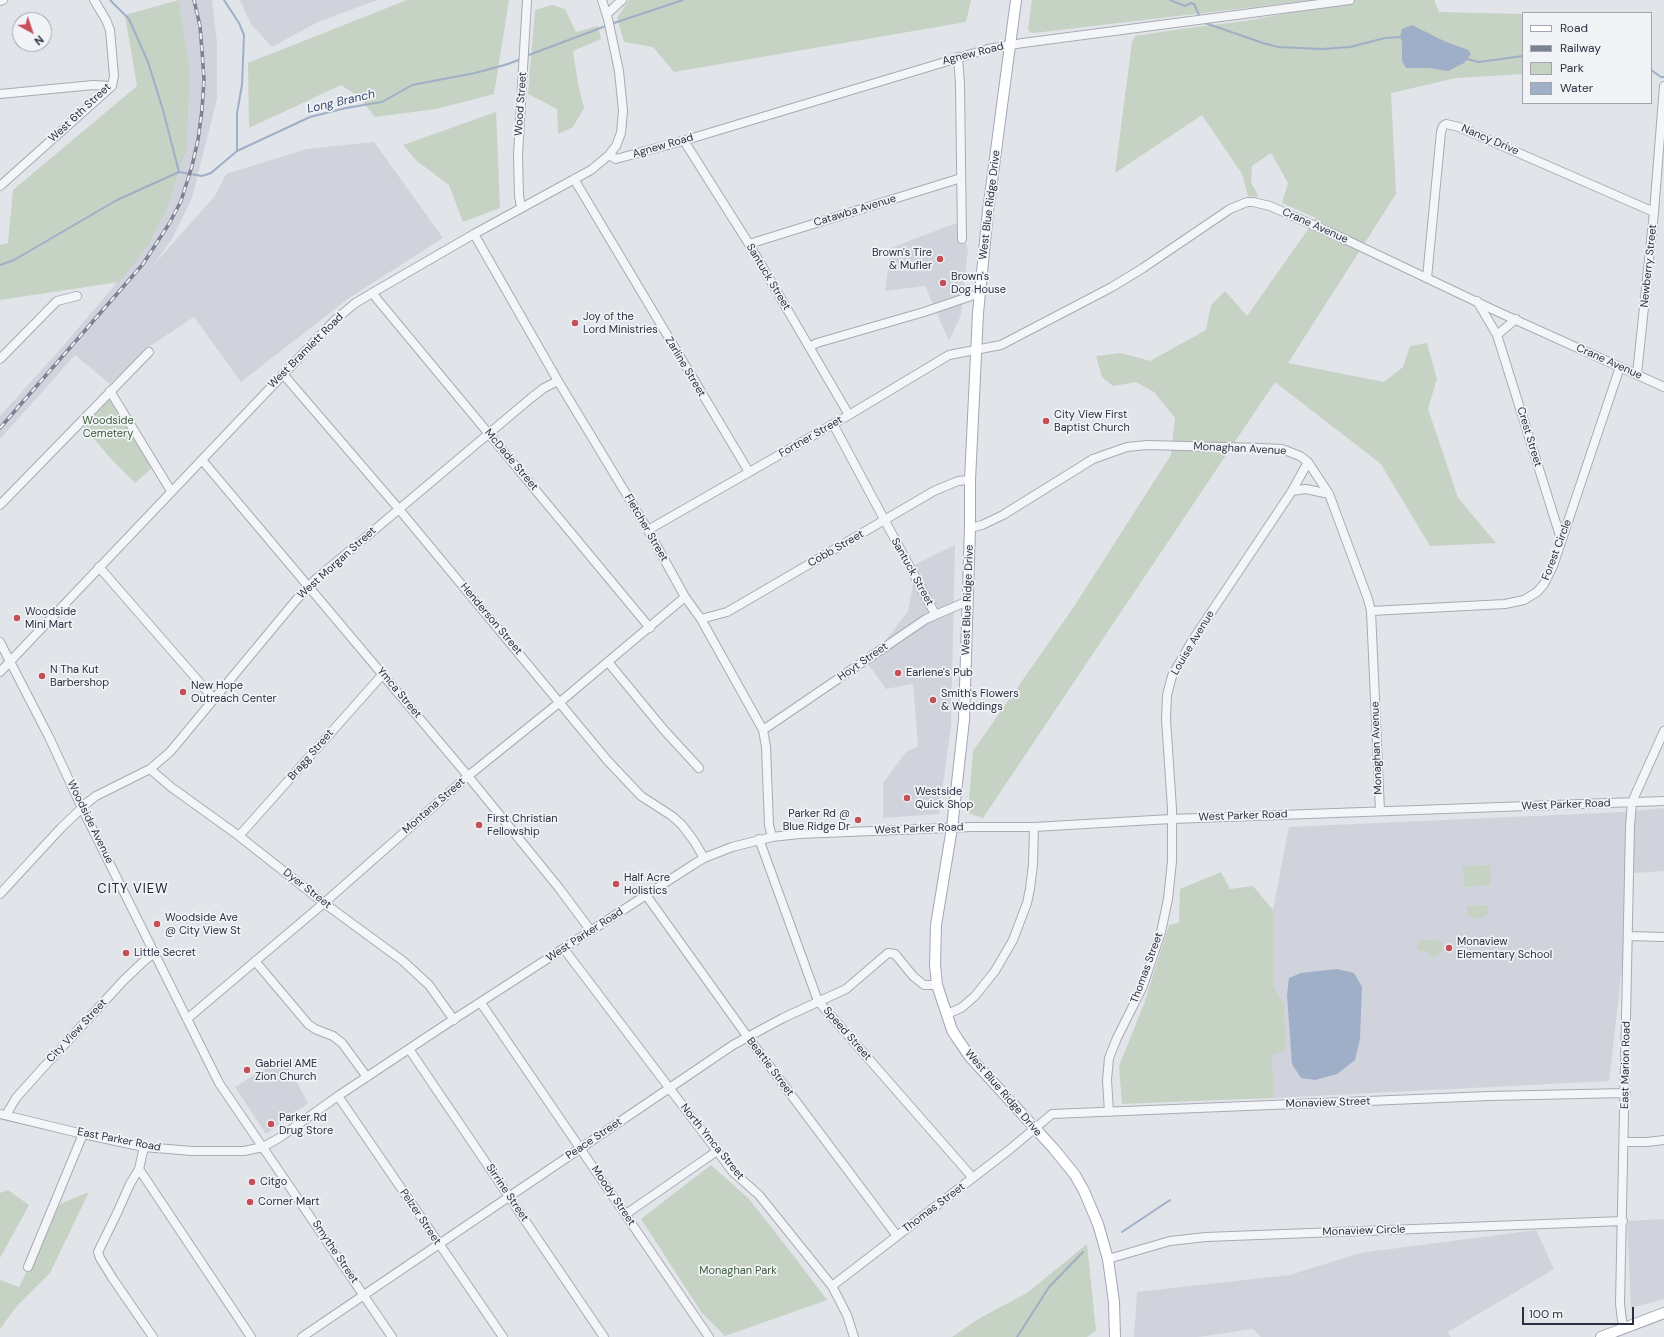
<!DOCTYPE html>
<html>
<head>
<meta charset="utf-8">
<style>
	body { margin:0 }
	#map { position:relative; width:1664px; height:1337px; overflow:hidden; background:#e1e4e9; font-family:"DM Sans",sans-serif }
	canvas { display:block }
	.legend { position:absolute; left:1522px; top:12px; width:130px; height:92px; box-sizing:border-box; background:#f1f3f7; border:1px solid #a2a5ae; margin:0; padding:5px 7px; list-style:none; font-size:12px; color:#2b3140 }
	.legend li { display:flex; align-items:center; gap:8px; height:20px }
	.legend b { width:20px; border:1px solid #a2a5ae }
	.north { position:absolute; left:12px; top:12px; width:40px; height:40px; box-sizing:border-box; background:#f1f3f7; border:1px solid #a2a5ae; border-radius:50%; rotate:140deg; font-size:11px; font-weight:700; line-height:16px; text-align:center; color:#2b3140 }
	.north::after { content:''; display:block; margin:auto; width:14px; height:18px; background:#c64e57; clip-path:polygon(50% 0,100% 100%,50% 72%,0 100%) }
	.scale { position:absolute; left:1522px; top:1307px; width:112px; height:18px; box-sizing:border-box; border:2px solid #2b3140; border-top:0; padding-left:5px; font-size:12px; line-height:14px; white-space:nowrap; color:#2b3140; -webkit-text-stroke:3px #f1f3f7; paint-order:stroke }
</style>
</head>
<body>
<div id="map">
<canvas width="1664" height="1337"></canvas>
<ul class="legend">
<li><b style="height:5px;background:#fff"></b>Road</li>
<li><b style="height:5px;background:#7c8292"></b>Railway</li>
<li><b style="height:11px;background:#c6d2c3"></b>Park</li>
<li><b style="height:11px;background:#9fafc7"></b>Water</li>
</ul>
<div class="north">N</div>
<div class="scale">100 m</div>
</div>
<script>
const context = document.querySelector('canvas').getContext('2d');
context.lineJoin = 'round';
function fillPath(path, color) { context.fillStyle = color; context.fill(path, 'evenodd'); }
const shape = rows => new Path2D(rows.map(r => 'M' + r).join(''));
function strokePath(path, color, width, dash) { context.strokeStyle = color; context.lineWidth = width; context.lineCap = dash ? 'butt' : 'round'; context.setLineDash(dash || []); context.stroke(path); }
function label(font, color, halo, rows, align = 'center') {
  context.font = font + ' "DM Sans",sans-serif'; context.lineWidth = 3.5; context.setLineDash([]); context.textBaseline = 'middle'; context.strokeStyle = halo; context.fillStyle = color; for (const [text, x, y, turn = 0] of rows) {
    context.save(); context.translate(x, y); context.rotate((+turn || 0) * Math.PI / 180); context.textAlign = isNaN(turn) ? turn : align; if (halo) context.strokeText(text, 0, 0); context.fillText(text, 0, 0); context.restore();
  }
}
fillPath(shape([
	[179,0,212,0,217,42,217,99,192,198,172,239,151,268,215,196,226,174,307,149,374,142,443,238,349,298,241,382,194,317,147,348,110,384,75,355,0,439,0,416,64,345,148,246,168,207,187,147,190,70],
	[240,0,377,0,318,22,272,47,251,24],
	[956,223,968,249,961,315,949,341,925,286,885,291,891,248],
	[955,545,951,726,939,814,883,818,883,783,906,752,918,746,913,684,886,689,868,664,908,611,913,585,906,569],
	[1664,808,1664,871,1633,873,1609,1081,1274,1098,1272,1056,1286,1049,1284,1004,1273,985,1273,910,1289,827,1622,812],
	[283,1057,308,1103,266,1134,235,1087],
	[1664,1219,1664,1299,1631,1308,1627,1221],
	[1536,1230,1554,1269,1448,1332,1451,1337,1261,1337,1253,1329,1198,1337,1134,1337,1137,1292,1290,1275,1360,1253]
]), '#d0d3db');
fillPath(shape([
	[179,0,190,70,187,147,168,207,148,246,119,282,0,300,0,245,8,243,13,190,137,86,125,15],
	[407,0,509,0,494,94,436,109,375,117,358,96,341,85,249,128,248,63],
	[629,0,971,0,966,22,674,72,653,47,624,42,617,18],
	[1032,0,1434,0,1439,12,1523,14,1523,74,1456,78,1391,93,1396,194,1288,363,1384,382,1403,367,1410,346,1427,343,1437,379,1428,409,1458,498,1496,543,1430,546,1381,464,1275,382,983,818,968,813,973,751,1073,608,1171,455,1175,418,1154,392,1136,382,1113,386,1102,377,1096,356,1121,353,1150,361,1206,330,1211,305,1225,291,1247,316,1316,218,1282,203,1288,183,1271,153,1252,166,1251,182,1259,197,1248,196,1242,174,1202,115,1115,173,1132,42,1135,36,1188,28,1245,21,1305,10,1305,1,1034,33,1030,32,1028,29],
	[552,5,565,9,576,32,598,26,601,39,573,51,578,84,584,108,573,127,558,134,557,109,528,94,535,10],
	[496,112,500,208,463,222,449,185,417,161,403,145],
	[109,396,153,467,135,483,112,460,81,424],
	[1490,865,1491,885,1464,887,1463,866],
	[1221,872,1230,889,1253,886,1273,910,1273,985,1284,1004,1286,1050,1272,1056,1274,1098,1122,1104,1119,1066,1144,1004,1169,925,1179,923,1180,889],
	[1488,905,1488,915,1484,915,1484,918,1472,918,1471,916,1467,916,1467,906],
	[1425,940,1442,941,1443,950,1437,956,1429,957,1430,953,1418,950,1417,946,1420,941],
	[711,1165,749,1199,793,1255,827,1300,725,1336,702,1313,641,1219],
	[8,1190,29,1205,0,1258,0,1193],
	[89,1192,50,1273,16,1307,0,1329,0,1280,19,1287,60,1204],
	[1087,1244,1096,1331,1087,1337,952,1337,980,1318,1027,1293]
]), '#c6d2c3');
fillPath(shape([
	[1412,25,1444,41,1468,50,1471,54,1464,63,1448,71,1429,68,1406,68,1402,61,1402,42,1400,37,1402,29],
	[1337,969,1354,973,1362,987,1360,1039,1355,1060,1337,1074,1315,1080,1301,1078,1292,1064,1287,995,1289,978,1301,973]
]), '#9fafc7');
strokePath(shape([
	[110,0,129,19,148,62,163,110,179,172],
	[224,0,239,23,244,35,242,85,237,113,237,151],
	[1170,0,1185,6,1191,3,1194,4,1199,15],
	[1202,22,1263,43,1278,47,1322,49,1350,47,1385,38,1400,37],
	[611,24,683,0],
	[526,56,606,26],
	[1467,59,1479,62,1523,56],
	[1651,70,1661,77,1664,77],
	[0,265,14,260,117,200,179,172,202,176,211,173,237,151,310,117,346,108,382,102,412,85,475,73,508,64,521,59],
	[1122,1232,1170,1200],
	[1017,1337,1049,1287,1083,1252]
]), '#9fafc7', 2);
const minor = shape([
	[0,1,3,0],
	[607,14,622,0],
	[958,57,960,84,962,239],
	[0,94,93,85,112,86],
	[686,140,686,144,749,244,849,415],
	[609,155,616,159,686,140,988,49,1023,43,1350,0],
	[574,179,749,472],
	[0,186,112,86,114,76,110,30,106,20,94,0],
	[521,207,519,196,518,155,527,0],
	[474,234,558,381,648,530,685,597,701,619,763,730,766,747,769,825,772,837],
	[749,244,961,178],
	[1427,278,1441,132,1443,126,1446,124,1459,127,1654,212],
	[372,293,650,628],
	[1477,301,1497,335,1561,539],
	[1497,335,1516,319],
	[809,347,817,343,924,312,980,293],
	[0,359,57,301,77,296],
	[283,374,398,508,607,760,641,796,672,816,682,825,694,841,704,858],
	[1637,374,1654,212,1664,86],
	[110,391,171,491],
	[833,424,935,614],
	[202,460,468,776,559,888,591,931],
	[1292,491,1308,462],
	[0,505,149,352],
	[970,528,982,525,1003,515,1093,459,1127,447,1147,445,1260,448,1282,449,1300,456,1308,462,1329,494,1368,599,1371,611,1380,811],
	[648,530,849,415,949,355,1001,345,1112,287,1143,268,1230,209,1247,202,1253,202,1270,206,1336,235,1496,311,1664,387],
	[99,567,214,699],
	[1371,611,1505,604,1524,600,1537,592,1544,584,1553,566,1620,367],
	[701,619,727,612,741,604,934,491,958,481,970,480],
	[0,642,49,737,82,808,219,1083,392,1337],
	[608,662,664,730,699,768],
	[0,672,335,320,354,304,372,293,474,234,591,170,609,155,616,146,621,133,623,111,619,71,608,19,602,0],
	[763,730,926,619,968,601],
	[150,769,171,787,239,836,324,903,403,961,429,985,454,1020],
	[239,836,383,674],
	[759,839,818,1001,973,1178],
	[0,894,61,828,88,802,96,796,150,769,170,752,297,599,316,579,531,398,544,388,558,381],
	[646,895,747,1036,897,1236],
	[1628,936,1664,937],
	[564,949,733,1172,759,1195,832,1286,847,1315,854,1337],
	[255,961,308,1024,315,1029,333,1036,342,1043,367,1077],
	[481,1003,709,1337],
	[947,1014,961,1008,975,996,995,971,1013,940,1027,903,1030,889,1033,864,1034,827],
	[187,1019,324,903,468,776,560,702,685,597],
	[409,1049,604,1337],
	[338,1096,503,1337],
	[1109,1112,1107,1080,1109,1058,1117,1038,1143,986,1161,932,1168,899,1172,861,1172,809,1166,719,1167,695,1172,676,1192,641,1292,491,1306,489,1329,494],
	[0,1114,83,1134,144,1147,192,1151,244,1151,263,1147,279,1138,338,1096,445,1025,688,868,704,858,732,847,772,837,799,834,971,827,1034,827,1171,819,1664,801],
	[6,1115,16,1098,41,1070,124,980,143,962,154,953],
	[1624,1142,1647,1142,1664,1140],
	[144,1147,139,1169,130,1184,118,1211,98,1252,100,1258,113,1279,153,1337],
	[139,1169,251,1337],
	[626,1214,717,1151],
	[1108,1259,1170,1241,1206,1237,1623,1221],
	[28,1267,83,1134],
	[832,1286,1009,1150,1052,1114,1489,1096,1626,1093],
	[1623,1328,1620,1304,1630,826,1632,802,1664,731],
	[302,1337,733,1045,783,1018,846,989,888,953,895,954,913,976,924,985,937,985]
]);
const major = shape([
	[1016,0,988,211,978,313,970,480,970,528,964,720,952,828,936,925,935,965,937,985,952,1030,957,1038,970,1057,1054,1149,1075,1175,1084,1191,1098,1224,1108,1259,1114,1302,1115,1337],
	[1601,1337,1664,1313]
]);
strokePath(minor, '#a7abb3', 10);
strokePath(major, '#a1a7b4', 12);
strokePath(minor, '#f4f5f8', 8);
strokePath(major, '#fff', 10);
const rail = shape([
	[0,428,143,264,169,224,181,201,192,166,198,140,202,110,204,79,202,51,200,26,194,0]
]);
strokePath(rail, '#7c8292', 3.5);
strokePath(rail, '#f1f3f7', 2, [6]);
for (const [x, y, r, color] of [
	[940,259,4,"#c64e57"],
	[943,283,4,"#c64e57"],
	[575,323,4,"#c64e57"],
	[1046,421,4,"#c64e57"],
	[17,618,4,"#c64e57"],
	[898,673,4,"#c64e57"],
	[42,676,4,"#c64e57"],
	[183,692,4,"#c64e57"],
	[933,700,4,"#c64e57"],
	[907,798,4,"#c64e57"],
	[858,820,4,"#c64e57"],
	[479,825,4,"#c64e57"],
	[616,884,4,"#c64e57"],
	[157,924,4,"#c64e57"],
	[1449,948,4,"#c64e57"],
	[126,953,4,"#c64e57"],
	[247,1070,4,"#c64e57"],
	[271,1124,4,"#c64e57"],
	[252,1182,4,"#c64e57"],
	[250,1202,4,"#c64e57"]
]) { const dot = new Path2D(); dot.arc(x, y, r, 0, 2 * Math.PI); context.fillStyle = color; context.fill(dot); strokePath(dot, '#f1f3f7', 1.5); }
label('11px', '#2b3140', '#f1f3f7', [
	["Agnew Road",973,54,-14],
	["Wood Street",521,104,-86],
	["West 6th Street",80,113,-43],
	["Nancy Drive",1490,140,23],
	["Agnew Road",663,146,-16],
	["West Blue Ridge Drive",990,205,-83],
	["Catawba Avenue",855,211,-17],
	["Crane Avenue",1315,226,24],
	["Newberry Street",1649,266,-84],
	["Santuck Street",768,277,59],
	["West Bramlett Road",306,351,-45],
	["Crane Avenue",1609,362,24],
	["Zarline Street",685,367,59],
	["Fortner Street",811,437,-30],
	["Crest Street",1529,437,73],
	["Monaghan Avenue",1240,449,3],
	["McDade Street",511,460,50],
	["Fletcher Street",646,528,60],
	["Cobb Street",836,549,-30],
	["Forest Circle",1557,550,-69],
	["West Morgan Street",337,563,-42],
	["Santuck Street",912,572,61],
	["West Blue Ridge Drive",968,600,-88],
	["Henderson Street",491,619,50],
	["Louise Avenue",1193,643,-59],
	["Hoyt Street",863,662,-35],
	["Ymca Street",399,693,50],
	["Monaghan Avenue",1377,748,-92],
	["Bragg Street",311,755,-49],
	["West Parker Road",1566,805,-2],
	["Montana Street",434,806,-41],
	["West Parker Road",1243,816,-2],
	["Woodside Avenue",90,822,64],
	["West Parker Road",919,829,-2],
	["Dyer Street",307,889,38],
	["West Parker Road",585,935,-33],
	["Thomas Street",1147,968,-70],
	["City View Street",77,1031,-47],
	["Speed Street",847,1034,49],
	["East Marion Road",1626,1065,-89],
	["Beattie Street",770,1067,53],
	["West Blue Ridge Drive",1003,1093,49],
	["Monaview Street",1328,1103,-2],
	["Peace Street",594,1139,-34],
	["East Parker Road",119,1140,11],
	["North Ymca Street",712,1142,51],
	["Sirrine Street",507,1193,56],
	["Moody Street",613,1196,56],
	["Thomas Street",934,1208,-37],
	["Pelzer Street",420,1217,56],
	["Monaview Circle",1364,1231,-2],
	["Smythe Street",335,1252,56]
]);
label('11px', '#2b3140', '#f1f3f7', [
	["Brown's Tire",932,253,"right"],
	["& Mufler",932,266,"right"],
	["Brown's",951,277],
	["Dog House",951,290],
	["Joy of the",583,317],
	["Lord Ministries",583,330],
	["City View First",1054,415],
	["Baptist Church",1054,428],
	["Woodside",25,612],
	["Mini Mart",25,625],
	["N Tha Kut",50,670],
	["Barbershop",50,683],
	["Earlene's Pub",906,673],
	["New Hope",191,686],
	["Outreach Center",191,699],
	["Smith's Flowers",941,694],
	["& Weddings",941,707],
	["Westside",915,792],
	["Quick Shop",915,805],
	["Parker Rd @",850,814,"right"],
	["Blue Ridge Dr",850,827,"right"],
	["First Christian",487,819],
	["Fellowship",487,832],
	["Half Acre",624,878],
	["Holistics",624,891],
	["Woodside Ave",165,918],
	["@ City View St",165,931],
	["Monaview",1457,942],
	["Elementary School",1457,955],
	["Little Secret",134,953],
	["Gabriel AME",255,1064],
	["Zion Church",255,1077],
	["Parker Rd",279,1118],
	["Drug Store",279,1131],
	["Citgo",260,1182],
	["Corner Mart",258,1202]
], 'left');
label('11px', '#3c5b39', '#f1f3f7', [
	["Woodside",108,421],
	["Cemetery",108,434],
	["Monaghan Park",738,1271]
]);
label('italic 12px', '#374d71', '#f1f3f7', [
	["Long Branch",341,102,-13]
]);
context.letterSpacing = '1px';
label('13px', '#1d2231', '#f1f3f7', [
	["CITY VIEW",133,890]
]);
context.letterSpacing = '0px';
</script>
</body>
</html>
